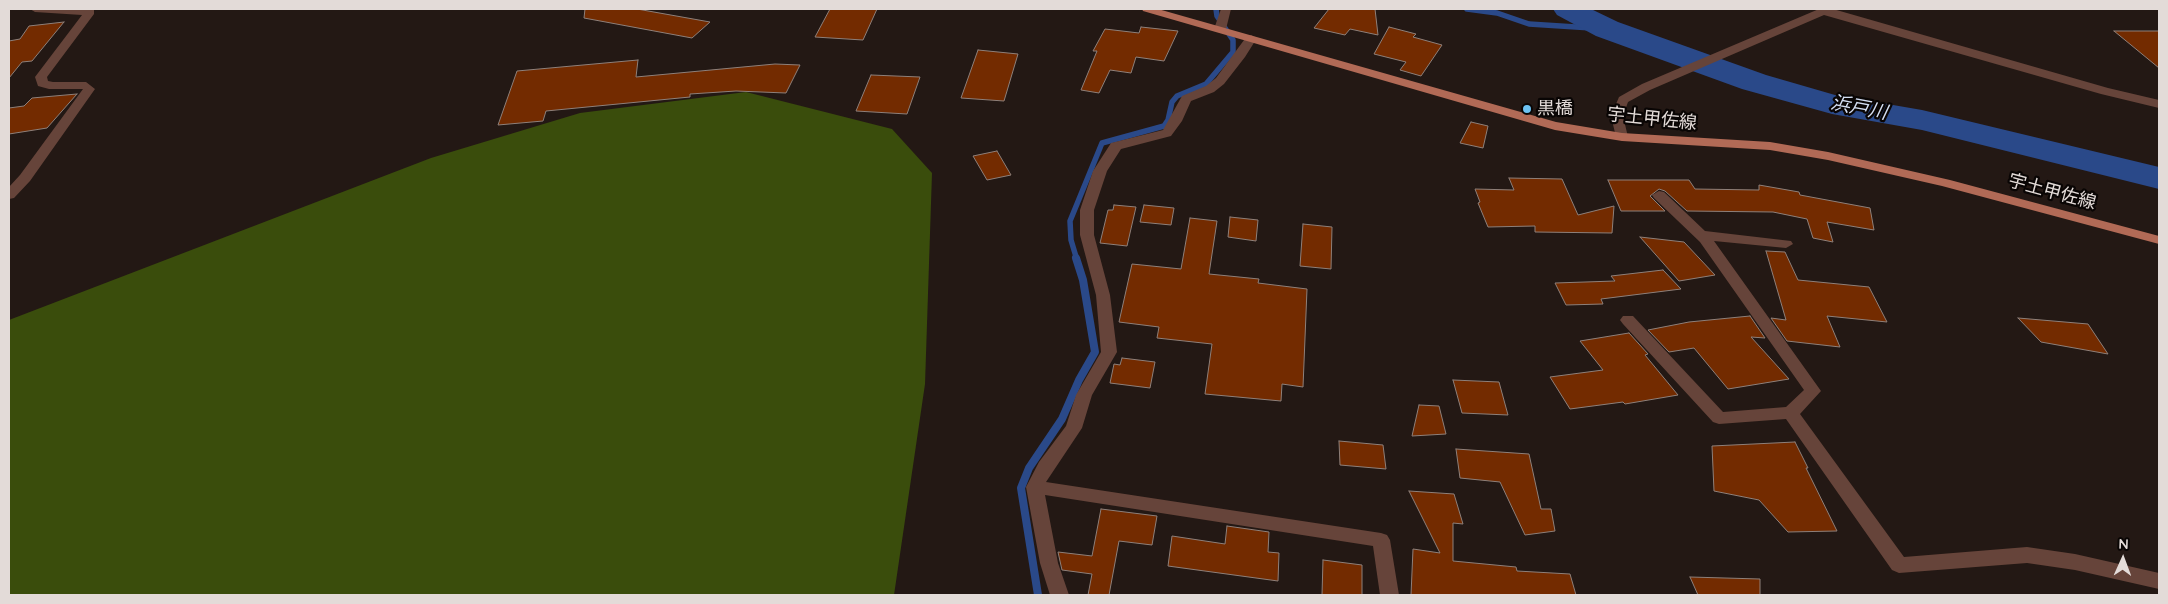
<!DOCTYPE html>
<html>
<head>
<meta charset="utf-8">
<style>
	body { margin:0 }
	#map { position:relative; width:2168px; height:604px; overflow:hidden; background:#231814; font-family:Quicksand,sans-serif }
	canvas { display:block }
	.frame { position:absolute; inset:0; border:10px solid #e3dbd8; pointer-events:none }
	.north { position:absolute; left:2098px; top:534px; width:50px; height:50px; -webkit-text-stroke:4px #090504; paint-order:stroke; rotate:2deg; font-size:14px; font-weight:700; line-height:20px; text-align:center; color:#e3dbd8 }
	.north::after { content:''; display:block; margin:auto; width:18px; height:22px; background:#e3dbd8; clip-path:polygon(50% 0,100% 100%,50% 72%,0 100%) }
</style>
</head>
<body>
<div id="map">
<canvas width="2168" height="604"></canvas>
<div class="frame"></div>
<div class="north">N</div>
</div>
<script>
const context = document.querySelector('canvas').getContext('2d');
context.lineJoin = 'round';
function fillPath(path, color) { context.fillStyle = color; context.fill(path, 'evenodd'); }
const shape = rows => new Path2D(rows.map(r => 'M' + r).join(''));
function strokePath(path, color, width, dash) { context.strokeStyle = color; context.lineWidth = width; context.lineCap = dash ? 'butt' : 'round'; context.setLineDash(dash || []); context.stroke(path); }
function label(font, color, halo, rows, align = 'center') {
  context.font = font + ' Quicksand,"Noto Sans JP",sans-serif'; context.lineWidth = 4.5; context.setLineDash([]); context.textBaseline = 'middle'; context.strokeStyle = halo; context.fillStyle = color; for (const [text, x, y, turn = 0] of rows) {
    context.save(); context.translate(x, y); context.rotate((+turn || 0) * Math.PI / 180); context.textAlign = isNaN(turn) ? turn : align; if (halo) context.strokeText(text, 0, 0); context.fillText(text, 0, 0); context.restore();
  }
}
fillPath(shape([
	[746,92,892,129,932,173,925,384,894,595,9,595,9,320,431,158,580,113]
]), '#3a4d0c');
strokePath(shape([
	[1467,9,1497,13,1529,24,1607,29],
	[1077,260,1071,240,1070,221,1102,143,1164,126,1168,120,1172,102,1177,96,1206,84,1233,52,1233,40,1217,16,1216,9]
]), '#2a4989', 5.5);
strokePath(shape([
	[1038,595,1021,488,1029,468,1062,419,1079,380,1095,352,1083,280,1076,258]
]), '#2a4989', 8);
fillPath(shape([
	[1553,9,1591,9,1618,22,1766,75,1835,95,1922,110,2159,167,2159,189,1922,130,1832,114,1742,89,1596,36,1557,15,1553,9]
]), '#2a4989');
const building = shape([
	[585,9,637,9,710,22,692,38,584,18,585,9],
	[830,9,877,9,863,40,815,37,830,9],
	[1329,9,1375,9,1378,35,1350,29,1345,35,1314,28,1329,9],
	[64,22,32,61,22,62,9,78,9,41,20,39,29,26,64,22],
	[1141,27,1178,31,1164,61,1136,57,1131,73,1110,70,1099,93,1081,90,1097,51,1093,51,1105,29,1139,33,1141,27],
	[1389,27,1416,34,1413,37,1442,45,1421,76,1400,70,1406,62,1374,54,1389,27],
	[2114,31,2159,31,2159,68,2114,31],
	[978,50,1018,54,1004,101,961,98,978,50],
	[638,60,636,77,775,64,800,65,786,93,736,91,690,94,690,97,546,111,543,121,498,125,517,71,638,60],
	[871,75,920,77,907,114,856,111,871,75],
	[77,94,47,128,9,134,9,108,24,106,32,98,77,94],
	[1471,122,1488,126,1483,148,1460,143,1471,122],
	[997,151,1011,175,987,180,973,156,997,151],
	[1509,178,1562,179,1578,215,1614,206,1612,233,1535,232,1535,226,1488,227,1478,203,1480,202,1475,189,1514,190,1509,178],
	[1608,180,1689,180,1695,189,1759,190,1759,185,1799,192,1800,195,1870,208,1874,230,1827,222,1833,242,1813,238,1807,219,1773,212,1687,211,1665,191,1659,189,1650,196,1665,211,1621,211,1608,180],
	[1114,205,1136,207,1127,246,1100,243,1108,210,1113,210,1114,205],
	[1144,205,1174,208,1171,225,1140,222,1144,205],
	[1230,217,1258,220,1256,241,1228,237,1230,217],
	[1190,218,1217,221,1209,274,1259,279,1258,283,1307,289,1303,387,1282,384,1281,401,1205,394,1212,344,1157,338,1159,327,1119,322,1132,264,1181,269,1190,218],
	[1303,224,1332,227,1331,269,1300,266,1303,224],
	[1640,237,1684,242,1715,275,1679,281,1640,237],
	[1766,251,1785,252,1798,280,1869,287,1887,322,1827,316,1840,347,1787,341,1771,318,1786,320,1766,251],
	[1663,270,1681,289,1601,299,1603,304,1566,305,1555,283,1615,281,1611,276,1663,270],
	[1750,316,1765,338,1751,337,1789,379,1728,389,1694,348,1669,352,1648,330,1689,322,1750,316],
	[2018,318,2088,324,2108,354,2041,342,2018,318],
	[1629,333,1648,354,1645,355,1678,395,1625,404,1623,402,1570,409,1550,377,1603,370,1580,341,1629,333],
	[1122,358,1155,362,1150,388,1110,383,1114,364,1120,365,1122,358],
	[1453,380,1499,382,1508,415,1462,413,1453,380],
	[1419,405,1439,406,1446,434,1412,436,1419,405],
	[1339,441,1383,445,1386,469,1340,465,1339,441],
	[1795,442,1808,468,1806,468,1837,531,1788,532,1759,500,1714,491,1712,446,1795,442],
	[1456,449,1529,454,1541,509,1551,509,1555,531,1525,535,1500,482,1460,478,1456,449],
	[1409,491,1454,494,1463,524,1453,523,1453,561,1516,567,1517,571,1570,574,1576,595,1411,595,1413,549,1440,553,1409,491],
	[1101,509,1157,516,1152,545,1119,541,1109,595,1088,595,1092,574,1062,570,1058,552,1092,556,1101,509],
	[1227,526,1269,532,1268,552,1279,553,1278,581,1168,566,1172,536,1225,544,1227,526],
	[1323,560,1362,565,1362,595,1322,595,1323,560],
	[1690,577,1760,579,1760,595,1698,595,1690,577]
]);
fillPath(building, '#732b00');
strokePath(building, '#8e807a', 1);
fillPath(shape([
	[30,9,94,10,94,14,47,77,48,81,53,82,86,82,95,89,30,181,14,198,9,199,9,187,20,175,83,89,49,89,38,86,35,77,82,15,35,12,30,9],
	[1221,9,1231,9,1226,29,1220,32,1214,29,1221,9],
	[1819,9,1833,9,2108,88,2159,100,2159,108,2101,94,1824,15,1650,90,1628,102,1623,116,1628,137,1622,141,1616,137,1611,116,1619,97,1642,84,1819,9],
	[1251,35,1257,38,1245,57,1224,84,1214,92,1191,101,1182,121,1171,136,1121,149,1107,171,1094,210,1094,235,1110,295,1117,352,1092,395,1082,428,1046,482,1381,533,1387,535,1390,540,1399,595,1380,595,1373,546,1045,495,1058,563,1069,595,1050,595,1040,563,1026,487,1039,462,1066,426,1076,395,1101,352,1096,295,1080,235,1080,210,1093,171,1111,143,1163,130,1182,96,1206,86,1216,78,1247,36,1251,35],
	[1659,191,1664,192,1705,231,1791,241,1793,244,1786,248,1714,241,1821,391,1800,414,1904,557,2027,547,2075,554,2159,573,2159,589,2075,570,2027,563,1899,573,1892,570,1786,419,1719,424,1713,422,1623,324,1620,320,1623,316,1633,316,1723,412,1786,407,1804,390,1700,242,1654,198,1652,195,1659,191]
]), '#66443a');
fillPath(shape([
	[1142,9,1158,9,1556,122,1622,133,1770,142,1828,152,1950,180,2159,236,2159,244,1942,186,1828,160,1770,150,1622,141,1555,130,1143,11,1142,9]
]), '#b16a56');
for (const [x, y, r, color] of [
	[1527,109,5,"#6dc2f3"]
]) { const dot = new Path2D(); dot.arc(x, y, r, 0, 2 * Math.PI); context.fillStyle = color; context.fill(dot); strokePath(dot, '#090504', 2); }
label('18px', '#e3dbd8', '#090504', [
	["黒橋",1537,109]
], 'left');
label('18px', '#e3dbd8', '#090504', [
	["宇土甲佐線",1652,119,6],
	["宇土甲佐線",2052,192,15]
]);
label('italic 19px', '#d4def2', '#090504', [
	["浜戸川",1859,108,11]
]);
</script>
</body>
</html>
